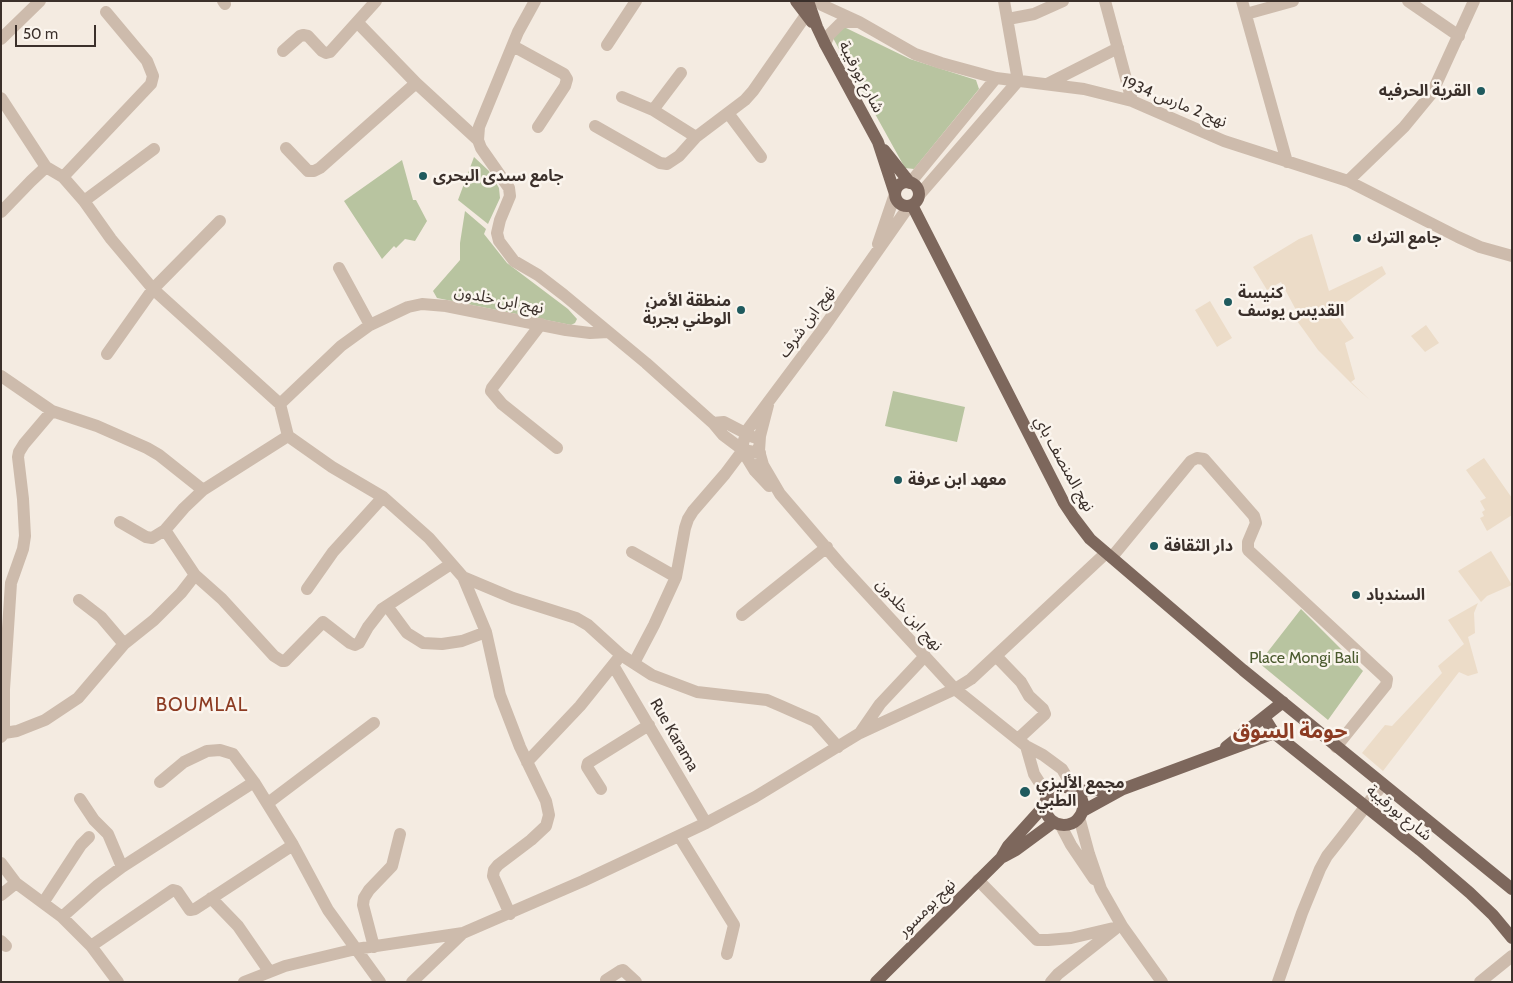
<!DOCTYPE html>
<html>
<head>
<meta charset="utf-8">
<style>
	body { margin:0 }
	#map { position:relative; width:1513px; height:983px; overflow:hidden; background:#f4ebe1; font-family:Cabin,sans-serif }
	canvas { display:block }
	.frame { position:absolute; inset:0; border:2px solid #3b302b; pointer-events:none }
	.scale { position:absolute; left:15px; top:25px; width:81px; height:22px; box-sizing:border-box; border:2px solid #3b302b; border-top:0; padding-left:6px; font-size:15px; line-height:18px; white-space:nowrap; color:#3b302b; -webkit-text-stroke:4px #fbf5ee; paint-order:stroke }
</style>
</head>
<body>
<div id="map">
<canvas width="1513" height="983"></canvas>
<div class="frame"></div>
<div class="scale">50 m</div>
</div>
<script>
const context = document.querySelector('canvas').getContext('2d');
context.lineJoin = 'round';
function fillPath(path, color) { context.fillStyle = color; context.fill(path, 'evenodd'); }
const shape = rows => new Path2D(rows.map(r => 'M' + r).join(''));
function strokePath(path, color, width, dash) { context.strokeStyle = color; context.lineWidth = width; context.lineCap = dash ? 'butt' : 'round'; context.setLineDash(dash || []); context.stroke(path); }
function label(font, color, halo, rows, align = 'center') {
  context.font = font + ' Cabin,"Noto Sans Arabic",sans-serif'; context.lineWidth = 5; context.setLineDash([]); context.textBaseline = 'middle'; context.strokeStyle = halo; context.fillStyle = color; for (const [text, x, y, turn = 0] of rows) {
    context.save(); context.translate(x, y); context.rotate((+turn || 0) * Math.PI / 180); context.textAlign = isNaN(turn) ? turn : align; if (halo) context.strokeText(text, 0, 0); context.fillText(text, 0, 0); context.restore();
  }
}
fillPath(shape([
	[844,27,910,59,976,80,979,89,914,169,905,168,833,38],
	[474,157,489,171,499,188,500,198,488,224,458,200],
	[402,160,413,200,416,200,427,221,415,241,405,239,396,248,394,246,382,259,344,201],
	[465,211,486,229,484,234,507,263,568,309,577,319,575,323,571,325,437,298,433,291,460,260,460,243],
	[893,391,965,407,957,442,885,426],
	[1301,609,1363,671,1328,720,1259,663]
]), '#b8c4a0');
fillPath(shape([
	[1312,234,1329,291,1382,266,1386,274,1334,311,1354,338,1345,343,1355,379,1351,382,1370,400,1354,386,1318,350,1303,329,1291,313,1296,310,1281,282,1267,290,1253,267,1299,239],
	[1210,301,1232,338,1217,347,1195,310],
	[1426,325,1439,343,1425,352,1411,336],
	[1484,458,1512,498,1512,515,1487,531,1480,518,1484,516,1482,512,1485,510,1480,501,1486,498,1466,470],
	[1491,551,1512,585,1487,596,1481,602,1458,571],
	[1478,603,1474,613,1475,633,1468,637,1478,673,1468,676,1459,672,1383,771,1362,753,1385,725,1392,726,1442,673,1438,666,1464,644,1448,620]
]), '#ecdcc8');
strokePath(shape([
	[223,1,225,4],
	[535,1,518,32,479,127,478,140,481,148,509,188,510,196,500,220,497,233,499,241,514,261,538,275,564,295,646,363,713,423,723,435,743,450,760,453],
	[819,1,822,5,859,22,915,54,941,63,996,78,1084,89,1132,101,1224,141,1348,181,1458,237,1480,247,1512,256],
	[1004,1,1018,81],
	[1105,1,1132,101],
	[1242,1,1287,162],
	[1408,1,1459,36],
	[1246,14,1293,1],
	[1008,19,1034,14,1063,1],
	[357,22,416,83,478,140],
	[1,39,40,1],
	[825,44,829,35,840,24,844,22,856,22],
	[607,45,636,1],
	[513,46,564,74,567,79,565,86,538,127],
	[283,51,300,36,303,35,308,36,322,51,326,53,330,52,376,1],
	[1047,84,1118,48],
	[622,97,653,110,696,137],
	[1,98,46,167,63,177,84,201,111,239,153,289,280,404,288,436,332,467,383,497,429,538,463,577,513,598,576,618,588,625,621,655,652,675,697,692,767,700,781,706,815,721,838,747],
	[653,110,681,73],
	[728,113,761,157],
	[595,126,660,163,667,164,679,156,696,137,745,100,753,91,806,15,811,12],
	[286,148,308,171,314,171,320,168,416,83],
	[63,177,151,84,153,76,147,61,106,12],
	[1348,181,1404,127,1432,93,1474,1],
	[910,183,996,78],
	[920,194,1018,81],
	[84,201,154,149],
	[1,212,31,181,46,167],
	[878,244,895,194],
	[339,268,370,325],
	[541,324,492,388,491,391,502,404,557,448],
	[107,354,153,289,220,221],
	[1,376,52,411,97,426,147,448,159,455,203,490],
	[280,404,341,346,370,325,408,307,422,304,446,306,566,330,590,333,608,332],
	[768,405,760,436,759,451,763,465,780,494,840,564,955,689,1026,746,1043,755,1062,769,1074,789],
	[713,423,724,422,753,437],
	[769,486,755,471,744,453,743,443,748,429,822,330,909,206],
	[120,522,146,537,152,538,165,530],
	[632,552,676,577],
	[1112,557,1191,461,1197,458,1204,459,1254,516,1256,523,1248,542,1248,550,1387,679,1386,685,1336,747],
	[195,575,222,599,274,656,282,661,285,661,323,622,350,643,355,645,359,643,368,627,382,609,451,564],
	[463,577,486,632,500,695,520,747,546,801,549,815,546,826,531,840,498,865,494,870,493,876,510,914],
	[307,589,333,552,383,497],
	[79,600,101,617,124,644],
	[387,606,407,633,423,643,442,644,462,641,486,632],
	[742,615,827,547],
	[996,656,1021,682,1029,696,1043,709,1045,714,1018,739],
	[634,663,654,625,676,577,685,528,688,519,693,511,725,474,743,450],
	[613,665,706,823],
	[4,733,17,731,45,720,78,698,124,644,154,620,181,593,195,575,165,530,184,508,203,490,288,436],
	[860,733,880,704,925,656],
	[1,737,4,733,4,689,11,583,23,549,25,536,23,499,18,457,19,452,24,444,52,411],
	[1026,746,1034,774,1048,796],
	[527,762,580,706,617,660],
	[160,782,184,762,207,751,220,750,233,754,254,782],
	[601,789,587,767,588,763,649,725],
	[80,799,94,820,108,834,122,867],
	[268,803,374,723],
	[1079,817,1089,854,1101,889,1122,926],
	[1060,824,1071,845,1094,879],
	[679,836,734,925,727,954],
	[1,863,16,883,62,917,91,946,118,982],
	[978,880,1037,940,1048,940,1071,938,1122,926,1162,982],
	[1,895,16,883],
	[211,898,238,926,269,971],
	[43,903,81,845,89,837],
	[62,917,98,885,122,867,254,782,293,845,328,910,380,982],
	[1,941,6,946],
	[91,946,173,890,177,891,190,910,195,909,293,845],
	[374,947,363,905,364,898,369,890,392,866,400,834],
	[606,980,620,971,623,970,636,982],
	[244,982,285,966,356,949,463,933,583,881,706,823,755,797,860,733,955,689,971,679,1106,553],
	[412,982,463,933],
	[1051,982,1058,974,1115,929],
	[1278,982,1302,913,1320,869,1327,856,1342,837,1383,784],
	[1480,982,1512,956]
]), '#cdbbac', 12);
strokePath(shape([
	[796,1,812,22],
	[808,1,817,27,825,44,878,142,895,194],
	[884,150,910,183],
	'895 194a12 12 0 1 1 24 0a12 12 0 1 1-24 0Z',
	[912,205,1064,503,1074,518,1090,539,1243,670,1512,889],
	[1264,717,1274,733,1420,850,1470,893,1493,915,1512,938],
	[1226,747,1283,702],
	'1045 806a19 19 0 1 1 38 0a19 19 0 1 1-38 0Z',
	[1076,791,1118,789],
	[1083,811,1123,789,1274,733],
	[1003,857,1016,850,1054,822],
	[876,982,1001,858,1008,846,1045,805]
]), '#7d675c', 12);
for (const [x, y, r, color] of [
	[1481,91,5,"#1f5a5e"],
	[423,176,5,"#1f5a5e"],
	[1357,238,5,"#1f5a5e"],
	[1228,302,5,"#1f5a5e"],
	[741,310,5,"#1f5a5e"],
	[898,480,5,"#1f5a5e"],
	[1154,546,5,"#1f5a5e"],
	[1356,595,5,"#1f5a5e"],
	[1025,792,6,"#1f5a5e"]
]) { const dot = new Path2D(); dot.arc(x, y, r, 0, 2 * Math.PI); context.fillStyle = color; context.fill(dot); strokePath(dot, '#fbf5ee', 2); }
label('16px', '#3b302b', '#fbf5ee', [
	["شارع بورقيبة",861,77,62],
	["نهج 2 مارس 1934",1174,102,22],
	["نهج ابن خلدون",499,300,11],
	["نهج ابن شرف",807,322,-54],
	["نهج المنصف باي",1064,464,61],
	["نهج ابن خلدون",909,615,48],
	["Rue Karama",674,735,60],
	["شارع بورقيبة",1399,813,39],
	["نهج بومسور",927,908,-45]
]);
label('bold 16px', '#3b302b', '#fbf5ee', [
	["القرية الحرفيه",1471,91,"right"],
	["جامع سىدى البحرى",433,176],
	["جامع الترك",1367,238],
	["كنيسة",1238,293],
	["القديس يوسف",1238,311],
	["منطقة الأمن",731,301,"right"],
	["الوطني بجربة",731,319,"right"],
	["معهد ابن عرفة",908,480],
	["دار الثقافة",1164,546],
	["السندباد",1366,595],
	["مجمع الأليزي",1036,783],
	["الطبي",1036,801]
], 'left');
label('16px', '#4a5a2e', '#fbf5ee', [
	["Place Mongi Bali",1304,658]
]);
context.letterSpacing = '1px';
label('19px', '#8c3b22', '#fbf5ee', [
	["BOUMLAL",202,705]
]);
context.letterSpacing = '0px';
label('bold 21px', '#8c3b22', '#fbf5ee', [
	["حومة السوق",1290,732]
]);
</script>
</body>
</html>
